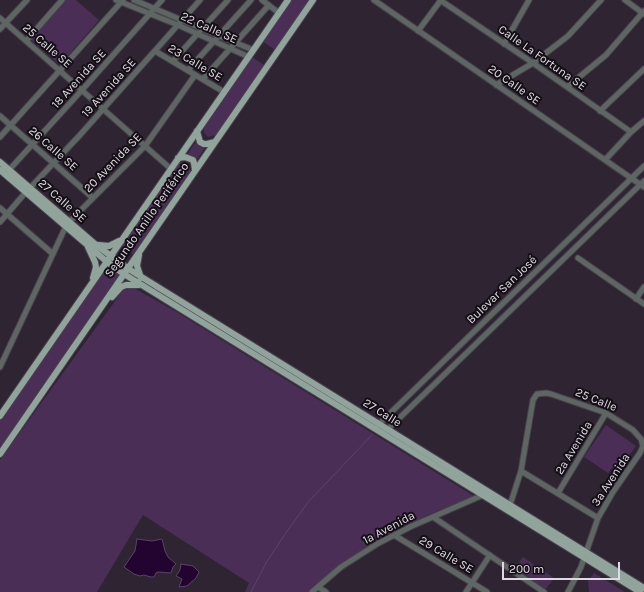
<!DOCTYPE html>
<html>
<head>
<meta charset="utf-8">
<style>
	body { margin:0 }
	#map { position:relative; width:644px; height:592px; overflow:hidden; background:#2e2432; font-family:Karla,sans-serif }
	canvas { display:block }
	.scale { position:absolute; left:502px; top:562px; width:118px; height:18px; box-sizing:border-box; border:2px solid #e0d9e3; border-top:0; padding-left:5px; font-size:12px; line-height:14px; white-space:nowrap; color:#e0d9e3; -webkit-text-stroke:3px #130f15; paint-order:stroke }
</style>
</head>
<body>
<div id="map">
<canvas width="644" height="592"></canvas>
<div class="scale">200 m</div>
</div>
<script>
const context = document.querySelector('canvas').getContext('2d');
context.lineJoin = 'round';
function fillPath(path, color) { context.fillStyle = color; context.fill(path, 'evenodd'); }
const shape = rows => new Path2D(rows.map(r => 'M' + r).join(''));
function strokePath(path, color, width, dash) { context.strokeStyle = color; context.lineWidth = width; context.lineCap = dash ? 'butt' : 'round'; context.setLineDash(dash || []); context.stroke(path); }
function label(font, color, halo, rows, align = 'center') {
  context.font = font + ' Karla,sans-serif'; context.lineWidth = 4; context.setLineDash([]); context.textBaseline = 'middle'; context.strokeStyle = halo; context.fillStyle = color; for (const [text, x, y, turn = 0] of rows) {
    context.save(); context.translate(x, y); context.rotate((+turn || 0) * Math.PI / 180); context.textAlign = isNaN(turn) ? turn : align; if (halo) context.strokeText(text, 0, 0); context.fillText(text, 0, 0); context.restore();
  }
}
fillPath(shape([
	[64,0,76,0,99,20,60,65,30,39],
	[290,0,310,0,275,50,262,41],
	[252,57,264,65,216,135,208,137,204,133,203,126],
	[197,140,199,146,202,147,206,146,196,161,194,156,187,155],
	[183,162,189,164,191,173,134,255,120,245,177,163],
	[107,262,123,274,0,449,0,418],
	[134,288,175,311,474,496,430,514,383,538,343,562,308,592,245,592,249,583,143,515,97,592,0,592,0,460,123,290],
	[606,425,636,446,617,471,612,468,608,473,584,457],
	[523,557,554,578,546,589,515,568],
	[594,573,625,592,589,592,588,581]
]), '#4a2e56');
const water = shape([
	[137,539,152,541,162,539,165,551,168,557,176,564,173,567,171,573,158,572,156,573,154,577,151,577,144,575,140,576,134,574,124,567,135,551,137,539],
	[181,564,193,566,199,572,196,578,187,586,179,587,182,579,176,576,180,570,181,564]
]);
fillPath(water, '#230330');
strokePath(water, '#5c4366', 1);
strokePath(shape([
	[251,592,266,563,285,534,309,501,372,435]
]), '#5c4366', 1);
const minor = shape([
	[116,0,178,25,249,57],
	[134,0,253,50],
	[262,0,279,13],
	[374,0,644,187],
	[440,0,533,63,631,132],
	[625,0,644,14],
	[0,18,171,169],
	[0,29,27,0],
	[418,31,441,0],
	[26,41,62,0],
	[504,44,529,0],
	[155,51,224,92],
	[173,61,228,0],
	[188,70,251,0],
	[203,79,269,5],
	[496,85,533,63,568,36,601,0],
	[567,87,606,55,644,11],
	[600,111,644,69],
	[0,116,93,198],
	[0,137,123,0],
	[605,160,631,132,644,121],
	[9,170,82,90,162,0],
	[30,188,80,135,200,0],
	[0,208,53,254],
	[0,222,26,192],
	[69,222,145,146,195,75],
	[578,258,644,304],
	[636,299,644,287],
	[0,367,66,226],
	[377,426,644,166],
	[385,432,644,181],
	[521,471,598,518],
	[558,493,606,413],
	[510,505,521,471,533,400,537,394,546,393,551,394,606,413,633,430,641,439,643,446,640,453,613,492,598,518,581,567,568,592],
	[433,517,544,592],
	[394,535,487,592],
	[318,587,326,592],
	[312,592,341,567,377,544,412,526,483,495],
	[466,592,490,555],
	[643,592,644,591]
]);
const major = shape([
	[197,131,200,142,204,144,207,144,215,142],
	[178,158,185,157,193,160,194,163,195,170],
	[0,162,95,244,127,268,644,588],
	[0,170,106,261,124,274,640,592],
	[98,245,109,246,119,241],
	[88,247,95,262,96,267,93,278],
	[139,255,137,266,141,278],
	[112,297,121,287,126,285,139,285],
	[0,416,288,0],
	[0,454,313,0]
]);
strokePath(minor, '#4a414e', 7);
strokePath(major, '#4a414e', 8);
strokePath(minor, '#5d6662', 5);
strokePath(major, '#91a49c', 6);
label('12px', '#e0d9e3', '#130f15', [
	["22 Calle SE",209,28,24],
	["25 Calle SE",47,46,41],
	["Calle La Fortuna SE",542,58,35],
	["23 Calle SE",195,63,31],
	["18 Avenida SE",79,79,-48],
	["20 Calle SE",514,85,35],
	["19 Avenida SE",109,88,-48],
	["26 Calle SE",53,149,41],
	["20 Avenida SE",113,163,-46],
	["27 Calle SE",62,201,41],
	["Segundo Anillo Periférico",147,220,-55],
	["Bulevar San José",502,290,-44],
	["25 Calle",596,400,22],
	["27 Calle",382,413,32],
	["2a Avenida",574,448,-59],
	["3a Avenida",611,480,-57],
	["1a Avenida",389,528,-28],
	["29 Calle SE",446,555,31]
]);
</script>
</body>
</html>
